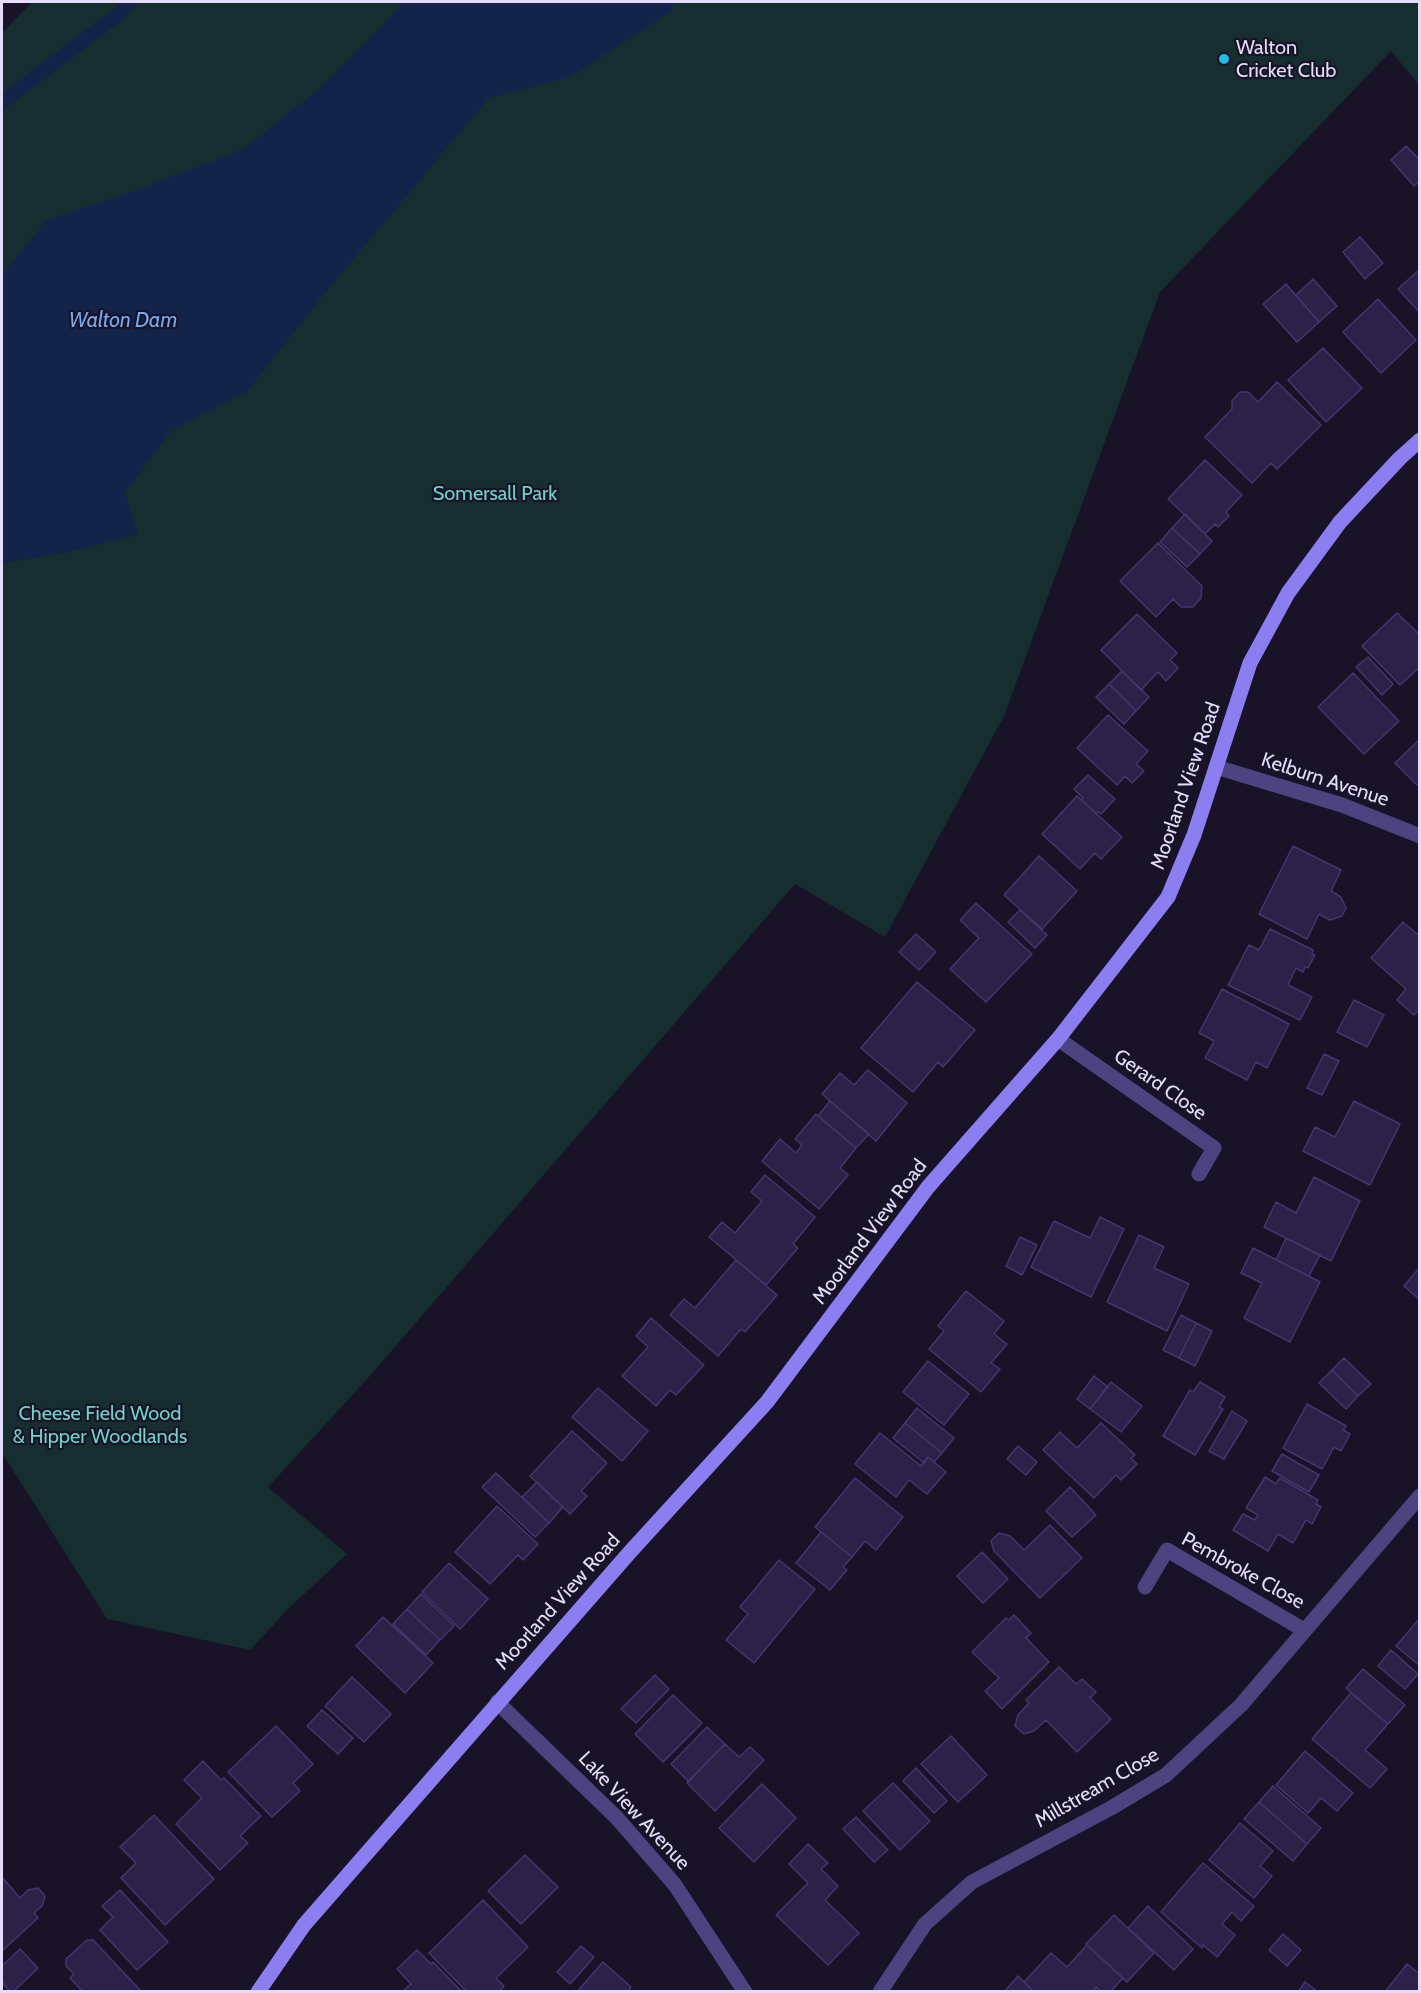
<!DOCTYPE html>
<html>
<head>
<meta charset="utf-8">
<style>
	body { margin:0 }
	#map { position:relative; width:1421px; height:1993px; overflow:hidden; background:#181327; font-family:Cabin,sans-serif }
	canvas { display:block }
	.frame { position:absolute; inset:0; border:3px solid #e3dcfb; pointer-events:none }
</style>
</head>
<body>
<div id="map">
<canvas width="1421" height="1993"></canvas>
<div class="frame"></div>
</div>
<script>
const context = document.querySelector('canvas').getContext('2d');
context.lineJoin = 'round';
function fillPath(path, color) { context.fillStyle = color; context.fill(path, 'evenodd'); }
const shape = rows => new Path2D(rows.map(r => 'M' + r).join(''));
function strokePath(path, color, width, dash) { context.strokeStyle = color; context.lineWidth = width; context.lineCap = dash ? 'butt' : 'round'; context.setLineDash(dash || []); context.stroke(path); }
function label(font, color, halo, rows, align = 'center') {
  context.font = font + ' Cabin,sans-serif'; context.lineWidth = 4.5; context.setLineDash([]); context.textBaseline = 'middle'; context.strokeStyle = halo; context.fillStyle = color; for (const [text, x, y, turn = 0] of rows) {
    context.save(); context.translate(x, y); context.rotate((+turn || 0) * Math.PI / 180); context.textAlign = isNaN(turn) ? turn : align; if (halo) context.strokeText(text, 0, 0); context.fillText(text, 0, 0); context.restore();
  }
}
fillPath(shape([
	[32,2,1419,2,1419,85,1391,51,1160,292,1004,716,885,937,795,884,369,1377,268,1487,347,1554,289,1608,250,1650,107,1619,2,1453,2,33]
]), '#162e30');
fillPath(shape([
	[403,2,675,2,670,12,570,77,489,98,324,294,247,391,170,432,125,493,138,535,54,555,2,563,2,275,47,220,131,192,242,150,317,91,387,21]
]), '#142349');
strokePath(shape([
	[2,102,120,13,131,2]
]), '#142349', 14);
const building = shape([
	[1406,146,1420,160,1420,181,1414,186,1391,160,1406,146],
	[1360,237,1383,263,1365,279,1343,252,1360,237],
	[1420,269,1420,313,1398,289,1420,269],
	[1313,279,1337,306,1319,322,1296,295,1313,279],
	[1286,284,1319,322,1297,342,1263,304,1286,284],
	[1378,299,1416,340,1381,373,1343,332,1378,299],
	[1323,348,1362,388,1326,422,1288,380,1323,348],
	[1277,382,1321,425,1277,469,1271,463,1252,483,1205,437,1232,409,1232,401,1240,392,1248,392,1258,402,1277,382],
	[1205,460,1242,495,1226,512,1229,516,1218,527,1215,524,1205,534,1168,499,1205,460],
	[1185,514,1212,541,1200,554,1172,528,1185,514],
	[1172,528,1200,554,1187,567,1160,542,1172,528],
	[1158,543,1202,586,1201,598,1193,607,1181,607,1173,599,1156,617,1120,581,1158,543],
	[1397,613,1420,635,1420,667,1400,685,1362,646,1397,613],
	[1137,614,1177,653,1170,660,1178,668,1166,681,1158,672,1141,690,1101,650,1137,614],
	[1368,657,1393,684,1382,695,1356,667,1368,657],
	[1122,671,1149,697,1136,711,1109,684,1122,671],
	[1353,673,1399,721,1364,754,1318,707,1353,673],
	[1109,684,1136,711,1124,724,1096,697,1109,684],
	[1108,715,1148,751,1136,764,1144,771,1132,783,1125,776,1117,785,1077,748,1108,715],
	[1420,739,1420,782,1417,785,1395,763,1420,739],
	[1088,775,1115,799,1101,814,1098,812,1096,813,1081,800,1083,798,1074,789,1088,775],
	[1077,796,1122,837,1101,859,1095,853,1080,869,1042,834,1077,796],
	[1293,846,1341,870,1331,891,1341,897,1346,908,1342,916,1330,920,1319,914,1307,939,1259,914,1293,846],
	[1039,856,1077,891,1042,929,1004,895,1039,856],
	[976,903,1032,954,986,1002,950,969,979,938,960,920,976,903],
	[1020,910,1047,935,1035,948,1008,922,1020,910],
	[1403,922,1417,934,1420,931,1420,1009,1414,1015,1397,1000,1406,989,1371,958,1403,922],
	[1270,929,1313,950,1312,954,1315,955,1308,968,1305,967,1303,972,1296,968,1288,985,1312,997,1300,1020,1228,985,1249,945,1259,950,1270,929],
	[916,934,936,952,919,970,899,952,916,934],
	[917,982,975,1030,943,1067,938,1062,913,1092,861,1048,917,982],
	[1222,989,1289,1024,1267,1068,1256,1062,1247,1080,1205,1058,1214,1041,1199,1033,1222,989],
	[1354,1000,1384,1015,1367,1047,1337,1032,1354,1000],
	[1324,1054,1339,1061,1322,1095,1307,1088,1324,1054],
	[868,1070,907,1103,876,1141,822,1094,840,1073,854,1085,868,1070],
	[830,1101,869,1134,856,1148,818,1116,830,1101],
	[1354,1101,1400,1124,1370,1185,1303,1151,1315,1127,1335,1137,1354,1101],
	[816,1114,856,1148,840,1168,848,1175,819,1209,762,1161,780,1139,796,1153,802,1145,795,1139,816,1114],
	[765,1175,815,1217,793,1244,798,1248,766,1285,709,1237,722,1222,735,1233,762,1201,751,1192,765,1175],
	[1314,1177,1360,1201,1331,1261,1264,1227,1276,1202,1296,1213,1314,1177],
	[1100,1217,1124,1229,1091,1297,1031,1267,1054,1221,1090,1238,1100,1217],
	[1139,1235,1164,1247,1154,1268,1189,1284,1167,1331,1107,1302,1139,1235],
	[1020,1237,1037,1245,1022,1275,1006,1266,1020,1237],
	[1286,1238,1320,1255,1309,1276,1276,1260,1286,1238],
	[1253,1248,1320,1282,1290,1342,1244,1318,1262,1283,1241,1273,1253,1248],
	[736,1260,777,1295,745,1332,741,1329,718,1356,670,1315,684,1299,695,1308,736,1260],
	[1420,1267,1420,1300,1404,1286,1420,1267],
	[966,1291,1004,1321,994,1334,1007,1344,991,1363,1000,1369,981,1392,929,1349,944,1331,938,1326,966,1291],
	[1181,1315,1196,1323,1179,1358,1163,1350,1181,1315],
	[651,1318,704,1365,676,1395,670,1390,656,1406,622,1376,648,1347,636,1336,651,1318],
	[1196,1323,1212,1331,1195,1366,1179,1358,1196,1323],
	[1344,1358,1371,1384,1358,1396,1332,1370,1344,1358],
	[928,1361,969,1394,944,1425,903,1392,928,1361],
	[1332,1370,1358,1396,1346,1409,1319,1383,1332,1370],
	[1094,1376,1108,1387,1090,1409,1077,1399,1094,1376],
	[1111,1382,1142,1406,1121,1432,1090,1409,1111,1382],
	[1200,1382,1225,1397,1219,1407,1223,1409,1195,1455,1163,1436,1190,1390,1193,1392,1200,1382],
	[598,1388,648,1431,622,1461,572,1417,598,1388],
	[1307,1404,1346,1426,1343,1430,1350,1434,1341,1451,1334,1447,1322,1469,1283,1448,1307,1404],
	[917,1408,954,1438,942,1453,905,1423,917,1408],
	[1232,1411,1247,1421,1224,1459,1209,1451,1232,1411],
	[905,1423,942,1453,934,1462,928,1457,924,1463,893,1438,905,1423],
	[1101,1423,1135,1455,1131,1458,1137,1464,1121,1480,1116,1475,1094,1498,1043,1450,1060,1432,1077,1448,1101,1423],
	[572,1431,607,1463,581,1491,587,1496,570,1514,530,1476,572,1431],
	[880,1433,921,1466,928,1457,946,1472,927,1494,909,1480,896,1497,855,1464,880,1433],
	[1018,1446,1037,1462,1026,1475,1007,1459,1018,1446],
	[1282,1454,1319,1475,1309,1492,1272,1471,1282,1454],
	[496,1473,549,1523,535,1537,482,1487,496,1473],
	[1265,1477,1276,1484,1280,1478,1318,1500,1316,1504,1321,1507,1312,1524,1306,1520,1293,1543,1278,1534,1268,1551,1233,1530,1243,1514,1255,1520,1258,1515,1246,1508,1265,1477],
	[855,1478,903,1517,876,1550,865,1541,852,1557,815,1527,855,1478],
	[537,1482,563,1507,549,1523,522,1497,537,1482],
	[1070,1487,1096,1515,1072,1537,1046,1511,1070,1487],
	[497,1506,538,1544,523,1560,518,1555,490,1584,455,1552,497,1506],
	[1050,1525,1082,1558,1040,1598,994,1551,991,1541,999,1533,1010,1536,1024,1550,1050,1525],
	[821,1532,852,1557,843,1567,847,1570,830,1590,796,1563,821,1532],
	[982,1552,1008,1579,983,1603,957,1576,982,1552],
	[779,1560,815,1589,754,1663,726,1640,748,1614,740,1607,779,1560],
	[449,1563,488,1599,460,1629,422,1592,449,1563],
	[421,1594,454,1626,440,1640,407,1609,421,1594],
	[407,1609,440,1640,426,1655,393,1624,407,1609],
	[1014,1615,1031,1633,1026,1638,1049,1662,1002,1709,985,1691,999,1678,972,1652,1006,1618,1009,1620,1014,1615],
	[383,1617,433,1663,405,1693,356,1646,383,1617],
	[1420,1618,1420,1666,1396,1646,1420,1618],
	[1391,1650,1418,1674,1405,1689,1378,1666,1391,1650],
	[1059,1667,1076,1684,1082,1679,1096,1692,1090,1698,1111,1719,1077,1752,1046,1720,1034,1731,1024,1734,1015,1726,1018,1715,1029,1703,1026,1700,1059,1667],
	[1363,1669,1405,1705,1388,1724,1346,1688,1363,1669],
	[655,1675,669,1689,636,1723,621,1709,655,1675],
	[352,1677,391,1714,364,1742,325,1706,352,1677],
	[1351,1693,1388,1724,1365,1750,1387,1769,1370,1788,1312,1739,1351,1693],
	[673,1695,702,1723,663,1762,635,1734,673,1695],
	[322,1710,353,1738,338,1754,307,1726,322,1710],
	[276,1726,313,1764,293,1783,300,1791,272,1817,228,1772,276,1726],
	[707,1727,725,1744,688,1781,671,1764,707,1727],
	[951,1736,987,1775,958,1802,921,1764,951,1736],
	[725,1744,739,1757,750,1747,764,1760,715,1811,687,1783,725,1744],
	[1305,1751,1353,1793,1337,1811,1321,1798,1308,1813,1276,1785,1305,1751],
	[203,1761,221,1780,224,1778,261,1816,240,1836,248,1843,220,1870,176,1824,202,1798,184,1780,203,1761],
	[916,1768,947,1801,934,1813,903,1781,916,1768],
	[893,1783,930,1821,900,1850,863,1811,893,1783],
	[762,1784,796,1818,754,1862,719,1828,762,1784],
	[1273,1786,1321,1828,1307,1844,1259,1802,1273,1786],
	[1259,1802,1307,1844,1293,1861,1244,1819,1259,1802],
	[154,1815,214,1879,165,1925,121,1878,136,1863,120,1847,154,1815],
	[856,1817,888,1850,874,1862,843,1829,856,1817],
	[1240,1823,1273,1851,1260,1866,1272,1876,1254,1898,1209,1860,1240,1823],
	[808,1844,828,1863,821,1869,838,1886,825,1900,859,1933,828,1965,776,1915,808,1883,789,1864,808,1844],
	[525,1855,558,1887,521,1924,488,1891,525,1855],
	[1203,1863,1254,1906,1241,1921,1232,1912,1222,1924,1235,1935,1217,1957,1203,1945,1202,1948,1161,1912,1203,1863],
	[2,1877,20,1898,28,1890,38,1888,45,1896,42,1906,34,1913,38,1918,2,1951,2,1877],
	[120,1890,168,1942,137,1970,100,1930,113,1917,102,1906,120,1890],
	[483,1900,528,1947,496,1978,504,1986,499,1992,467,1992,429,1953,483,1900],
	[1148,1906,1193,1949,1174,1970,1128,1928,1148,1906],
	[1114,1915,1154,1953,1127,1982,1086,1944,1114,1915],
	[1283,1934,1301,1950,1287,1966,1269,1950,1283,1934],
	[87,1940,93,1940,140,1990,138,1992,83,1992,70,1978,74,1974,66,1966,66,1959,87,1940],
	[1087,1945,1123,1978,1110,1992,1101,1992,1096,1987,1092,1992,1034,1992,1024,1982,1051,1953,1067,1967,1087,1945],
	[581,1946,594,1957,570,1984,557,1972,581,1946],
	[20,1949,38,1968,13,1992,10,1992,2,1982,2,1966,20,1949],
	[417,1950,431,1964,433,1962,462,1992,402,1992,411,1984,397,1969,417,1950],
	[603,1962,631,1987,627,1992,577,1992,603,1962],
	[1407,1964,1420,1974,1420,1992,1385,1992,1407,1964],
	[1018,1976,1034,1992,1004,1992,1018,1976],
	[1305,1982,1318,1992,1298,1992,1305,1982]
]);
fillPath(building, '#2c2146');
strokePath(building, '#47356f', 1.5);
strokePath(shape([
	[1216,767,1342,805,1420,836],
	[1058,1039,1214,1148,1199,1174],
	[1145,1587,1167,1550,1304,1630],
	[497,1702,617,1818,675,1885,745,1992],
	[880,1992,925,1924,972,1882,1111,1808,1166,1775,1241,1705,1420,1496]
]), '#4c4380', 15);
strokePath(shape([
	[258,1992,304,1925,630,1552,767,1402,928,1187,1058,1039,1168,897,1194,835,1250,663,1288,593,1340,522,1400,458,1420,440]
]), '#8c7df1', 15);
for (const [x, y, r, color] of [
	[1224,59,6,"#1dbde7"]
]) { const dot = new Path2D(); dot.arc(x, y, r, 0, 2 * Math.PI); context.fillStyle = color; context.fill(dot); strokePath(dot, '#181327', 2); }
label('20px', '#e3dcfb', '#181327', [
	["Walton",1236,48],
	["Cricket Club",1236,71]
], 'left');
label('20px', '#6fd4c6', '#181327', [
	["Somersall Park",495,494],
	["Cheese Field Wood",100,1414],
	["& Hipper Woodlands",100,1437]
]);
label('20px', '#e3dcfb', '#181327', [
	["Kelburn Avenue",1325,780,18],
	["Moorland View Road",1186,786,-71],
	["Gerard Close",1160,1085,35],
	["Moorland View Road",870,1232,-53],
	["Pembroke Close",1243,1571,29],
	["Moorland View Road",558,1602,-48],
	["Millstream Close",1097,1788,-30],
	["Lake View Avenue",634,1811,47]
]);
label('italic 21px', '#75aaf0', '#181327', [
	["Walton Dam",123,321]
]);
</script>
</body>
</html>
